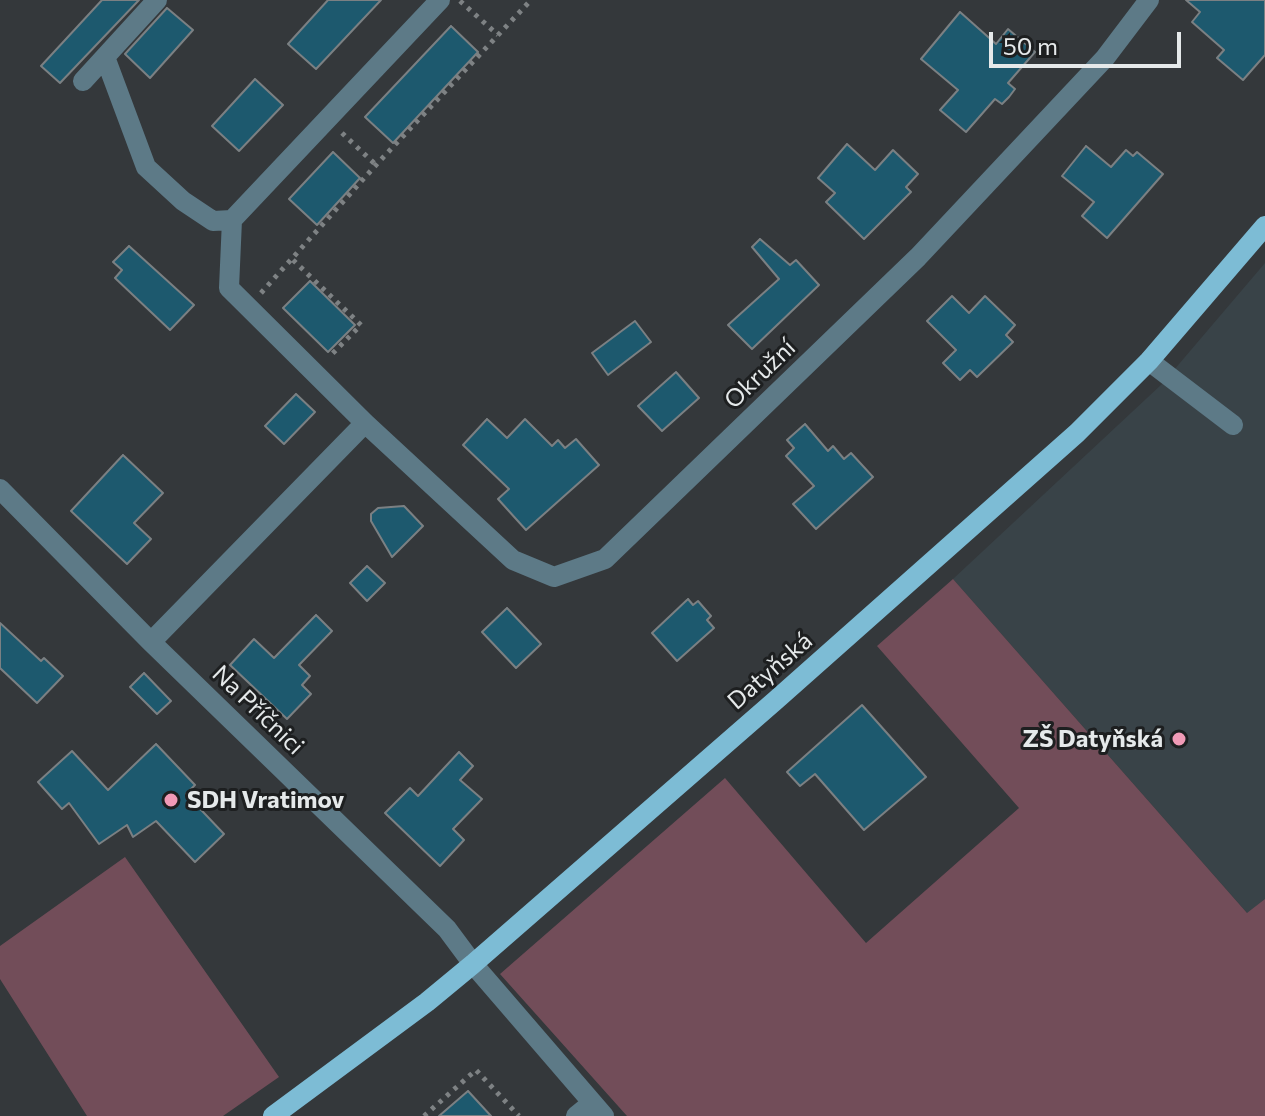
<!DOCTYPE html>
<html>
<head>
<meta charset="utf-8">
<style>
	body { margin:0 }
	#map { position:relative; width:1265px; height:1116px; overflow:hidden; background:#34383b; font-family:Commissioner,sans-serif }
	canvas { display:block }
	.scale { position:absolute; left:989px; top:32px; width:192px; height:36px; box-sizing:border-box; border:4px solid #e5e9ea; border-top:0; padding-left:10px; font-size:24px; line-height:28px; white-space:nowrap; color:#e5e9ea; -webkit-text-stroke:6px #1d1f20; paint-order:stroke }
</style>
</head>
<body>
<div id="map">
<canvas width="1265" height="1116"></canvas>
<div class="scale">50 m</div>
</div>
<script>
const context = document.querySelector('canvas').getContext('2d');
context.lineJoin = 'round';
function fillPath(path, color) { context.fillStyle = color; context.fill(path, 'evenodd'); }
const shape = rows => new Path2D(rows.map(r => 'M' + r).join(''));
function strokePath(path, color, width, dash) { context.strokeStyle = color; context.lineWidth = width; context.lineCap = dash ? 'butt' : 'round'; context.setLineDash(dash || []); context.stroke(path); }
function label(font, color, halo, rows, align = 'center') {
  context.font = font + ' Commissioner,sans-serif'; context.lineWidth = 6; context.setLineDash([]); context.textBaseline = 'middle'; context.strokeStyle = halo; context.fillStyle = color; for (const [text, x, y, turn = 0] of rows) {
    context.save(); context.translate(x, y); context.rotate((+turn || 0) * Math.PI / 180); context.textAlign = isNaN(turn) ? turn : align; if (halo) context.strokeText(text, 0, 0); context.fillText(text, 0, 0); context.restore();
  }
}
fillPath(shape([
	[1265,263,1265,899,1248,914,953,579,1162,384]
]), '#394348');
fillPath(shape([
	[953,579,1247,913,1265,899,1265,1116,627,1116,500,974,725,778,866,943,1019,808,877,646],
	[125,857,279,1077,223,1116,87,1116,0,979,0,946]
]), '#724d59');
const building = shape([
	[102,0,139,0,60,83,41,66,102,0],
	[328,0,381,0,316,69,288,44,328,0],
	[1186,0,1265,0,1265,55,1243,80,1217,58,1224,50,1192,22,1200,12,1186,0],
	[167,8,193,30,150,78,125,54,167,8],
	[960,12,996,44,1008,29,1035,52,1008,83,1015,89,1009,97,1002,104,995,99,966,132,940,110,958,90,921,59,960,12],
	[451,26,478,52,393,143,365,117,451,26],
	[255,79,283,105,239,151,212,126,255,79],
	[847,144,875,170,893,150,918,174,906,187,911,192,864,239,826,202,835,193,818,178,847,144],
	[1086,146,1111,167,1126,150,1133,156,1137,152,1163,174,1107,238,1082,216,1094,202,1062,176,1086,146],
	[333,152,360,178,317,225,289,199,333,152],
	[760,239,790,265,796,260,819,285,752,349,728,325,779,279,752,247,760,239],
	[129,246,194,305,170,330,115,278,122,270,113,262,129,246],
	[310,281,355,325,328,352,283,308,310,281],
	[952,296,969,313,985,296,1015,325,1006,335,1013,342,977,377,970,370,960,380,943,363,956,350,927,321,952,296],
	[635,321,651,342,608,375,592,353,635,321],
	[676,372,699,398,662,431,638,406,676,372],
	[296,394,315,412,284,444,265,426,296,394],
	[487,419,507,438,525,419,552,446,558,440,565,448,576,439,599,465,526,530,498,499,509,489,463,445,487,419],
	[805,424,828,451,833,446,844,459,851,453,873,477,816,529,793,504,814,486,786,456,794,448,787,440,805,424],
	[123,455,163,493,134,523,151,539,127,564,71,511,123,455],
	[404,506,423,526,392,557,371,521,371,514,378,508,404,506],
	[367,566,385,583,367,601,350,583,367,566],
	[688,599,693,605,698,601,711,616,707,620,714,628,677,661,652,633,688,599],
	[507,608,541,644,516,668,482,632,507,608],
	[316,615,332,631,299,665,310,676,302,685,311,694,287,719,230,665,254,639,274,658,316,615],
	[0,623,41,661,44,658,63,676,37,703,0,668,0,623],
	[144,673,171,701,157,714,130,687,144,673],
	[862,705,926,777,864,830,815,774,800,786,787,772,862,705],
	[156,744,195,785,186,794,224,834,195,862,156,821,133,837,127,825,99,844,69,803,62,809,38,782,72,751,108,790,156,744],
	[459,752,473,766,460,780,482,799,453,829,464,840,440,866,385,813,410,788,418,796,459,752],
	[468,1091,491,1116,439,1116,468,1091]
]);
fillPath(building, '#1d596e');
strokePath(building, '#7b8083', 2);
strokePath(shape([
	[460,1,498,35],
	[342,133,376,165],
	[293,260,361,325,329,357],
	[261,293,376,165,531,0],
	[424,1116,476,1070,519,1116]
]), '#7e8284', 5, [4, 6]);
strokePath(shape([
	[440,0,232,220,229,288,365,423,513,560,554,577,605,559,918,257,1105,58,1149,0],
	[105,57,146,167,183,201,213,221,232,220],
	[83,81,157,0],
	[1149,361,1233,425],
	[0,489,151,642,447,929,473,964,604,1116],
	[151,642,365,423],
	[576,1116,592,1103]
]), '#5d7a87', 20);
strokePath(shape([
	[273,1116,427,1002,473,964,776,700,1077,433,1149,361,1265,226]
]), '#7dbcd5', 20);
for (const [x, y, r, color] of [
	[1179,739,8,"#f09ab6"],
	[171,800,8,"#f09ab6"]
]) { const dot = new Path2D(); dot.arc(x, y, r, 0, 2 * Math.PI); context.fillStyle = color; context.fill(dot); strokePath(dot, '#1d1f20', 3); }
label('24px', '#e5e9ea', '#1d1f20', [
	["Okružní",760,374,-44],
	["Datyňská",770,671,-41],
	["Na Příčnici",258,710,44]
]);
label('bold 24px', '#e5e9ea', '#1d1f20', [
	["ZŠ Datyňská",1163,739],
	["SDH Vratimov",187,800,"left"]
], 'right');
</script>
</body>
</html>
